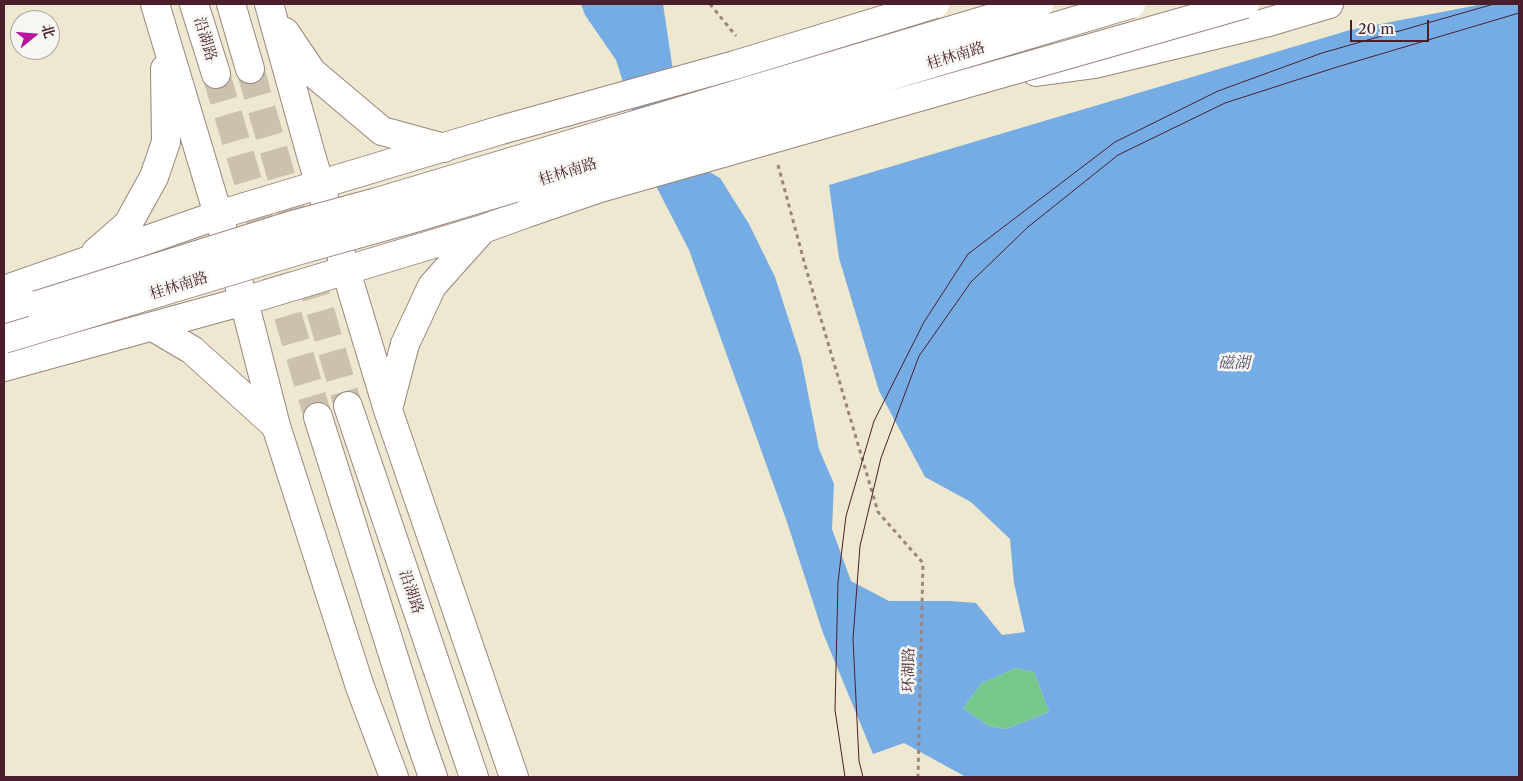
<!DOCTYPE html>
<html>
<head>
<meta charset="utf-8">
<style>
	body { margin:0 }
	#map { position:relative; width:1523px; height:781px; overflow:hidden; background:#ede8cf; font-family:"Libre Caslon Text","Noto Serif SC",serif }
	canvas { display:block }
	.frame { position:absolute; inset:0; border:5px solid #4a1f2b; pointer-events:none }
	.north { position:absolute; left:10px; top:10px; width:50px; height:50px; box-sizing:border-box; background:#f6f6f2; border:1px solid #b1a0a2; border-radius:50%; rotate:73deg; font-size:14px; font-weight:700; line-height:20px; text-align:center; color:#4a1f2b }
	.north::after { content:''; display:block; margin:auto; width:18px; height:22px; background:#b5179e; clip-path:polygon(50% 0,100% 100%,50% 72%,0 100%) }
	.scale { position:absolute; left:1350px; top:20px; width:79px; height:22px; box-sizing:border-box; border:2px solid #4a1f2b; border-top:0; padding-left:6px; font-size:15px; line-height:18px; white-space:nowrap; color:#4a1f2b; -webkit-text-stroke:4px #f6f6f2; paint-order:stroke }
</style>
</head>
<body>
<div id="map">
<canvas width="1523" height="781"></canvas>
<div class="frame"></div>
<div class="north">北</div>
<div class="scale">20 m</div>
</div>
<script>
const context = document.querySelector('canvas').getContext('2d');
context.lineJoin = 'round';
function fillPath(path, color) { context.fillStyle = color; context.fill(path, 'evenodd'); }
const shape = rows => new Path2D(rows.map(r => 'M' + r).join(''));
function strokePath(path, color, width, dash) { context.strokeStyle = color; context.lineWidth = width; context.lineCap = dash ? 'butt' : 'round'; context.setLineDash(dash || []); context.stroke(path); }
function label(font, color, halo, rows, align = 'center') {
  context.font = font + ' "Libre Caslon Text","Noto Serif SC",serif'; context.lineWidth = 5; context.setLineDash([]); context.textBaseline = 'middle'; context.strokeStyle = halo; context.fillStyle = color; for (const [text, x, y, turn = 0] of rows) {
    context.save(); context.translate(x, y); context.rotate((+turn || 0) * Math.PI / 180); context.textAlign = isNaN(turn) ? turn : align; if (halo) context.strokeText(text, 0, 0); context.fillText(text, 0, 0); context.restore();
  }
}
fillPath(shape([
	[1016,668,1034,672,1049,712,1006,729,989,726,963,708,982,683]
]), '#77c98b');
fillPath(shape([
	[581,4,663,4,675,84,701,167,720,178,749,224,775,277,801,358,819,449,834,484,832,529,851,581,889,601,950,601,976,603,1002,635,1025,632,1014,583,1010,539,971,502,925,477,879,391,839,258,829,185,1350,30,1483,4,1519,4,1519,777,966,777,904,743,873,754,823,633,787,522,689,250,656,186,616,60,585,15],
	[1016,668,1034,672,1049,712,1006,729,989,726,963,708,982,683]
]), '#76ace4');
strokePath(shape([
	[250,69,348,406],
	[216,74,318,417]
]), '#ccc0ae', 28, [28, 14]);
const secondary = shape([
	[155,4,244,301,276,426,360,687,394,777],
	[194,4,216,74],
	[231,4,250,69],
	[269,4,311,155,388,410,514,777],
	[285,32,312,72,382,131,444,148],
	[1036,72,1095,64,1265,23,1329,4],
	[96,252,128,224,154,177,166,142,165,69],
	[4,290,218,215,501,130],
	[4,316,37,305],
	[153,327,192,350,276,426],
	[4,367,244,301,483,229,527,213],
	[348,406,474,777],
	[388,409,405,344,432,286,483,229],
	[318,417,418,734,433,777]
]);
strokePath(secondary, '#9c847d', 30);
strokePath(shape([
	[710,4,736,36],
	[778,165,805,265,878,512,923,563,918,777]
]), '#9c847d', 3, [4, 4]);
strokePath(secondary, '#fff', 28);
strokePath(shape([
	[845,777,835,710,838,582,846,516,874,421,924,322,968,254,1115,142,1218,91,1322,53,1494,4],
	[863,777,859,761,853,639,860,546,881,458,919,356,971,282,1028,227,1118,155,1225,103,1337,67,1519,13]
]), '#4a1f2b', 1);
const secondaryBridge = shape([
	[501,130,735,65,935,4],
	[527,213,600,188,1245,4],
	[37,305,289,226,377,202,1039,4],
	[4,339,300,250,411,219,1131,4]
]);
strokePath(secondaryBridge, '#9c847d', 30, []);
strokePath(secondaryBridge, '#fff', 28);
label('15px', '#4a1f2b', '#f6f6f2', [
	["沿湖路",205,39,73],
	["桂林南路",956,56,-17],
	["桂林南路",568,172,-17],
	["桂林南路",179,286,-17],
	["沿湖路",411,592,71],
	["环湖路",909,670,-89]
]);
label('italic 16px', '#59506c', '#f6f6f2', [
	["磁湖",1234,363]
]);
</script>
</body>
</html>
